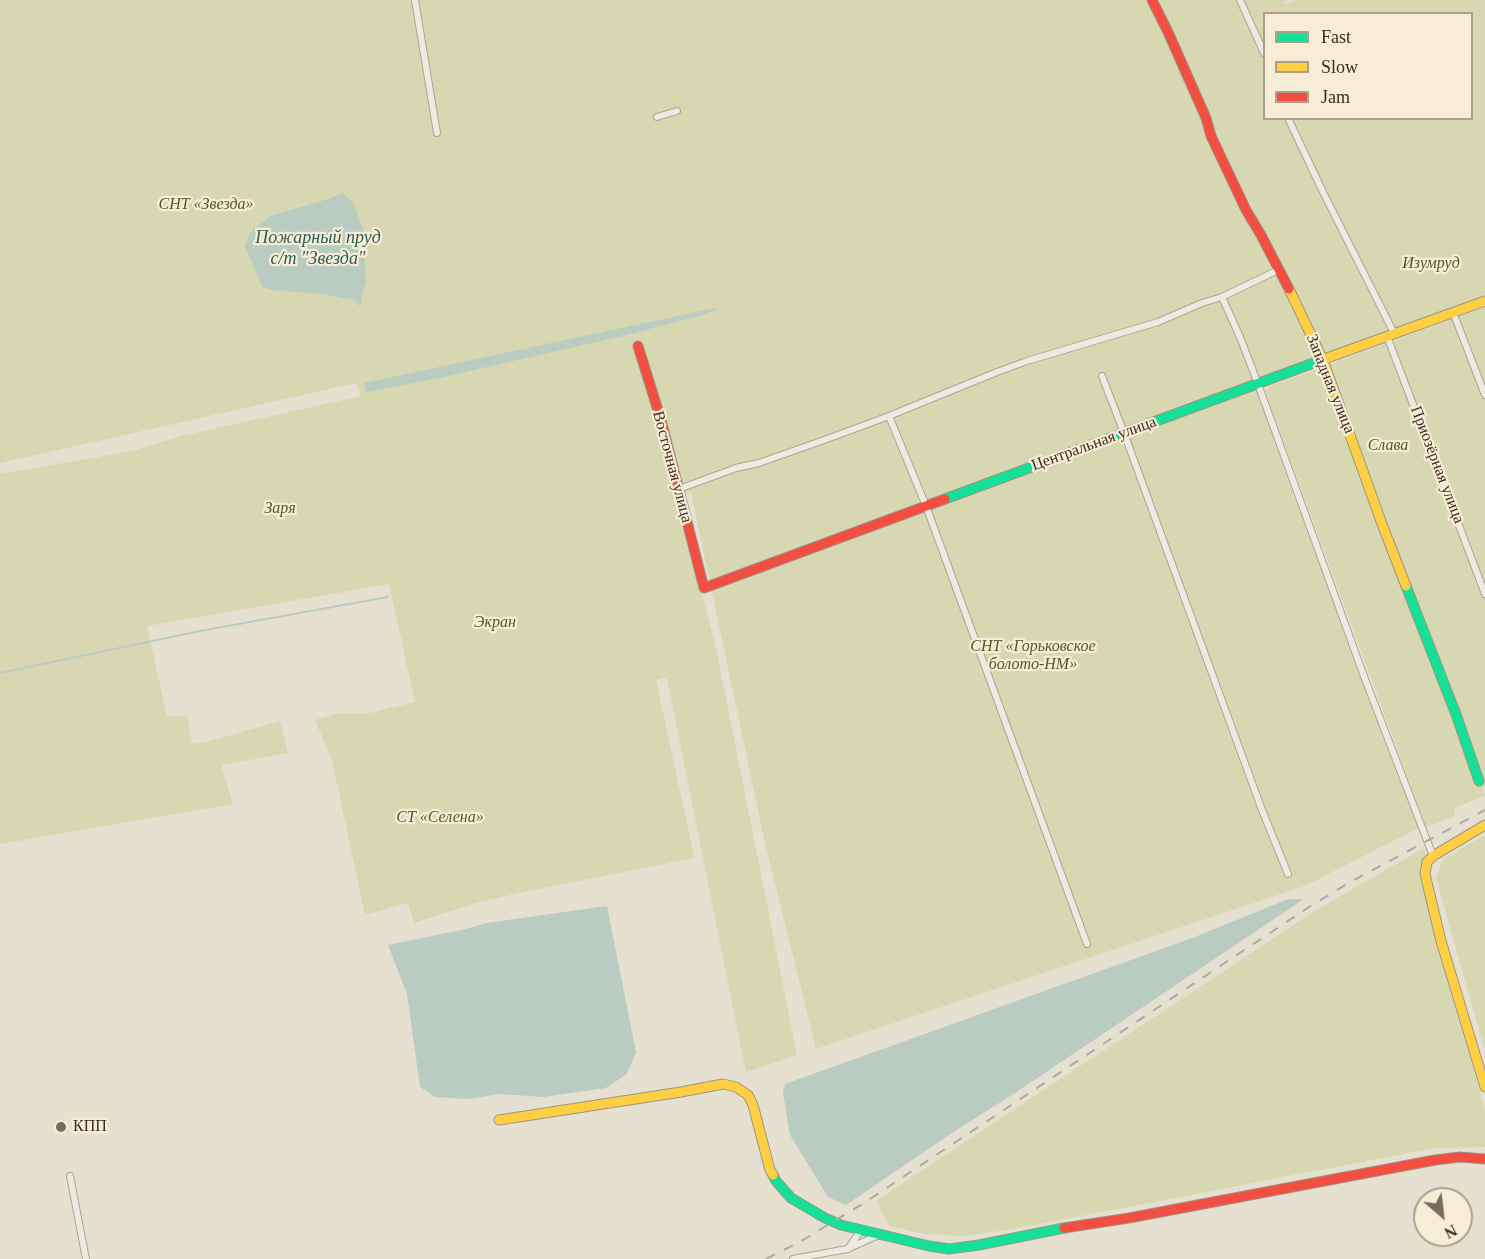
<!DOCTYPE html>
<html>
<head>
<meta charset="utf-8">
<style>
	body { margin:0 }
	#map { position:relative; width:1485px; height:1259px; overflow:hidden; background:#e6e0d0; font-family:Georgia,serif }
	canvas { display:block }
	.legend { position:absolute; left:1263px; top:12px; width:210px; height:108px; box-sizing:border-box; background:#f7edd6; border:2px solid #aca08d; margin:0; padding:8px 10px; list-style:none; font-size:18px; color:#3c2d1f }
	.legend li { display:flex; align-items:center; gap:12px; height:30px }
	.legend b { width:30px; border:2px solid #aca08d }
	.north { position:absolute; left:1413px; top:1187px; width:60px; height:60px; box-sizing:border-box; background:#f7edd6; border:2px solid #aca08d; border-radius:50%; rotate:152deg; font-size:16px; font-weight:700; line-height:24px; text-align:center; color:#3c2d1f }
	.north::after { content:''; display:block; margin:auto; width:21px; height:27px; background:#786c5d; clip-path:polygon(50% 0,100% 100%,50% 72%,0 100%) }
</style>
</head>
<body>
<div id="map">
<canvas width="1485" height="1259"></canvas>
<ul class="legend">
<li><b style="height:8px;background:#16e098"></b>Fast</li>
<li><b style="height:8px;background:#ffcf43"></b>Slow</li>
<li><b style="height:8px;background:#f24e42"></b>Jam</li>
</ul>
<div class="north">N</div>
</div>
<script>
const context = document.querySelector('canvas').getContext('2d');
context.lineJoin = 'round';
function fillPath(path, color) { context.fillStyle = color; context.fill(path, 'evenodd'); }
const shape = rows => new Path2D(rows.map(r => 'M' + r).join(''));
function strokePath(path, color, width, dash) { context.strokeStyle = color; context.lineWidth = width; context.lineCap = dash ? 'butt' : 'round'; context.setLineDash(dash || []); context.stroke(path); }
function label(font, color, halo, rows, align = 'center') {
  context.font = font + ' Georgia,serif'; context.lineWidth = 4.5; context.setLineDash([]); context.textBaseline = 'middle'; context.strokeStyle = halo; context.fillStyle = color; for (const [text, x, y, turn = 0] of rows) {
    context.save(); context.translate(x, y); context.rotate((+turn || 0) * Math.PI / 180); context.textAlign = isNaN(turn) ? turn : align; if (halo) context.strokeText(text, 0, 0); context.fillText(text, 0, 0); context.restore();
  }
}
fillPath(shape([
	[0,0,1287,0,1283,2,1285,5,1296,0,1485,0,1485,299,1256,382,1293,494,1420,827,1305,886,816,1049,765,843,691,493,676,497,715,644,797,1055,746,1072,667,677,656,680,694,856,690,859,523,892,476,903,414,923,408,903,365,915,332,760,315,720,340,713,365,714,415,702,389,584,147,626,167,717,187,715,192,744,210,741,280,721,288,753,221,765,233,804,0,844,0,474,132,451,181,436,361,396,356,383,0,463],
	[1264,14,1472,14,1472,118,1264,118],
	[1485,307,1485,786,1483,787,1485,796,1454,808,1455,816,1426,827,1265,391,1271,386],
	[1485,835,1485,1051,1436,878,1443,859],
	[1424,848,1426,855,1421,861,1420,879,1485,1110,1485,1147,1434,1148,1019,1228,966,1236,924,1234,889,1226,876,1201,1316,910]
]), '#d7d7b2');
fillPath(shape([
	[343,193,353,203,363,228,366,283,361,296,362,304,360,306,353,300,323,294,272,290,262,287,245,246,250,233,270,216,328,199],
	[715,308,716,310,699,316,627,335,439,378,366,392,364,383],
	[1288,899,1304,899,1015,1093,952,1133,846,1205,828,1197,790,1135,783,1093,785,1084,1195,937],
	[607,906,636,1052,627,1074,606,1088,543,1097,500,1094,467,1099,435,1097,420,1087,407,994,388,945,466,929,486,923]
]), '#baccc1');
strokePath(shape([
	[0,673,200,631,388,597]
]), '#baccc1', 2);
const street = shape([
	[415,0,437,133],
	[1240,0,1264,53],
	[657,117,677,111],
	[1288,118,1323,192,1394,333],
	[1222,297,1240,337,1258,384,1365,679,1433,856],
	[1453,312,1485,395],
	[1387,336,1485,594],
	[1102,376,1124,433,1262,810,1288,874],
	[889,416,926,506,1087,944],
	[679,489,736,468,759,463,827,439,889,416,997,372,1027,361,1158,322,1202,303,1222,297,1278,270],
	[70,1176,86,1259],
	[848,1249,861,1230],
	[793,1259,847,1249,881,1234]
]);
const fast = shape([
	[945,499,1327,358],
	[1406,586,1457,717,1479,781],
	[773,1175,776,1181,791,1198,825,1218,841,1225,929,1246,949,1249,979,1245,1064,1228]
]);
const slow = shape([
	[1289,289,1323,360,1382,524,1406,586],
	[1327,358,1485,301],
	[1485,825,1433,856,1427,862,1425,874,1441,941,1485,1087],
	[499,1120,681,1092,723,1084,736,1087,748,1095,753,1105,770,1170,773,1175]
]);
const jam = shape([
	[1152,0,1168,32,1206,118,1211,136,1246,210,1261,235,1289,289],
	[638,346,661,420,704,588,945,499],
	[1064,1228,1129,1218,1435,1160,1460,1157,1485,1159]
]);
strokePath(street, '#aca598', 8);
strokePath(fast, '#9c9488', 11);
strokePath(slow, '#9c9488', 11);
strokePath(jam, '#9c9488', 11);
strokePath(street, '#eeeae1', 6);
strokePath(fast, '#16e098', 9);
strokePath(slow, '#ffcf43', 9);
strokePath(jam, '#f24e42', 9);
strokePath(shape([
	[766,1259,803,1240,864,1203,1309,907,1352,881,1485,810]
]), '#aeaaa1', 2, [10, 10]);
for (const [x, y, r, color] of [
	[61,1127,6,"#786c5d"]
]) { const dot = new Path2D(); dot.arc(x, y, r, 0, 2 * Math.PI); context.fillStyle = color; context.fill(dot); strokePath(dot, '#f7edd6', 2); }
label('italic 16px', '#4d5a25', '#f7edd6', [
	["СНТ «Звезда»",206,205],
	["Изумруд",1431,264],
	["Слава",1388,446],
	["Заря",280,509],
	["Экран",495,623],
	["СНТ «Горьковское",1033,647],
	["болото-НМ»",1033,665],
	["СТ «Селена»",440,818]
]);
label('16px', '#3c2d1f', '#f7edd6', [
	["Западная улица",1330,384,68],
	["Центральная улица",1094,444,-20],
	["Приозёрная улица",1437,465,69],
	["Восточная улица",672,467,75]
]);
label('16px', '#3c2d1f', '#f7edd6', [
	["КПП",73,1127]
], 'left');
label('italic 18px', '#2e5d59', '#f7edd6', [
	["Пожарный пруд",318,238],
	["с/т \"Звезда\"",318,259]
]);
</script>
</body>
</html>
